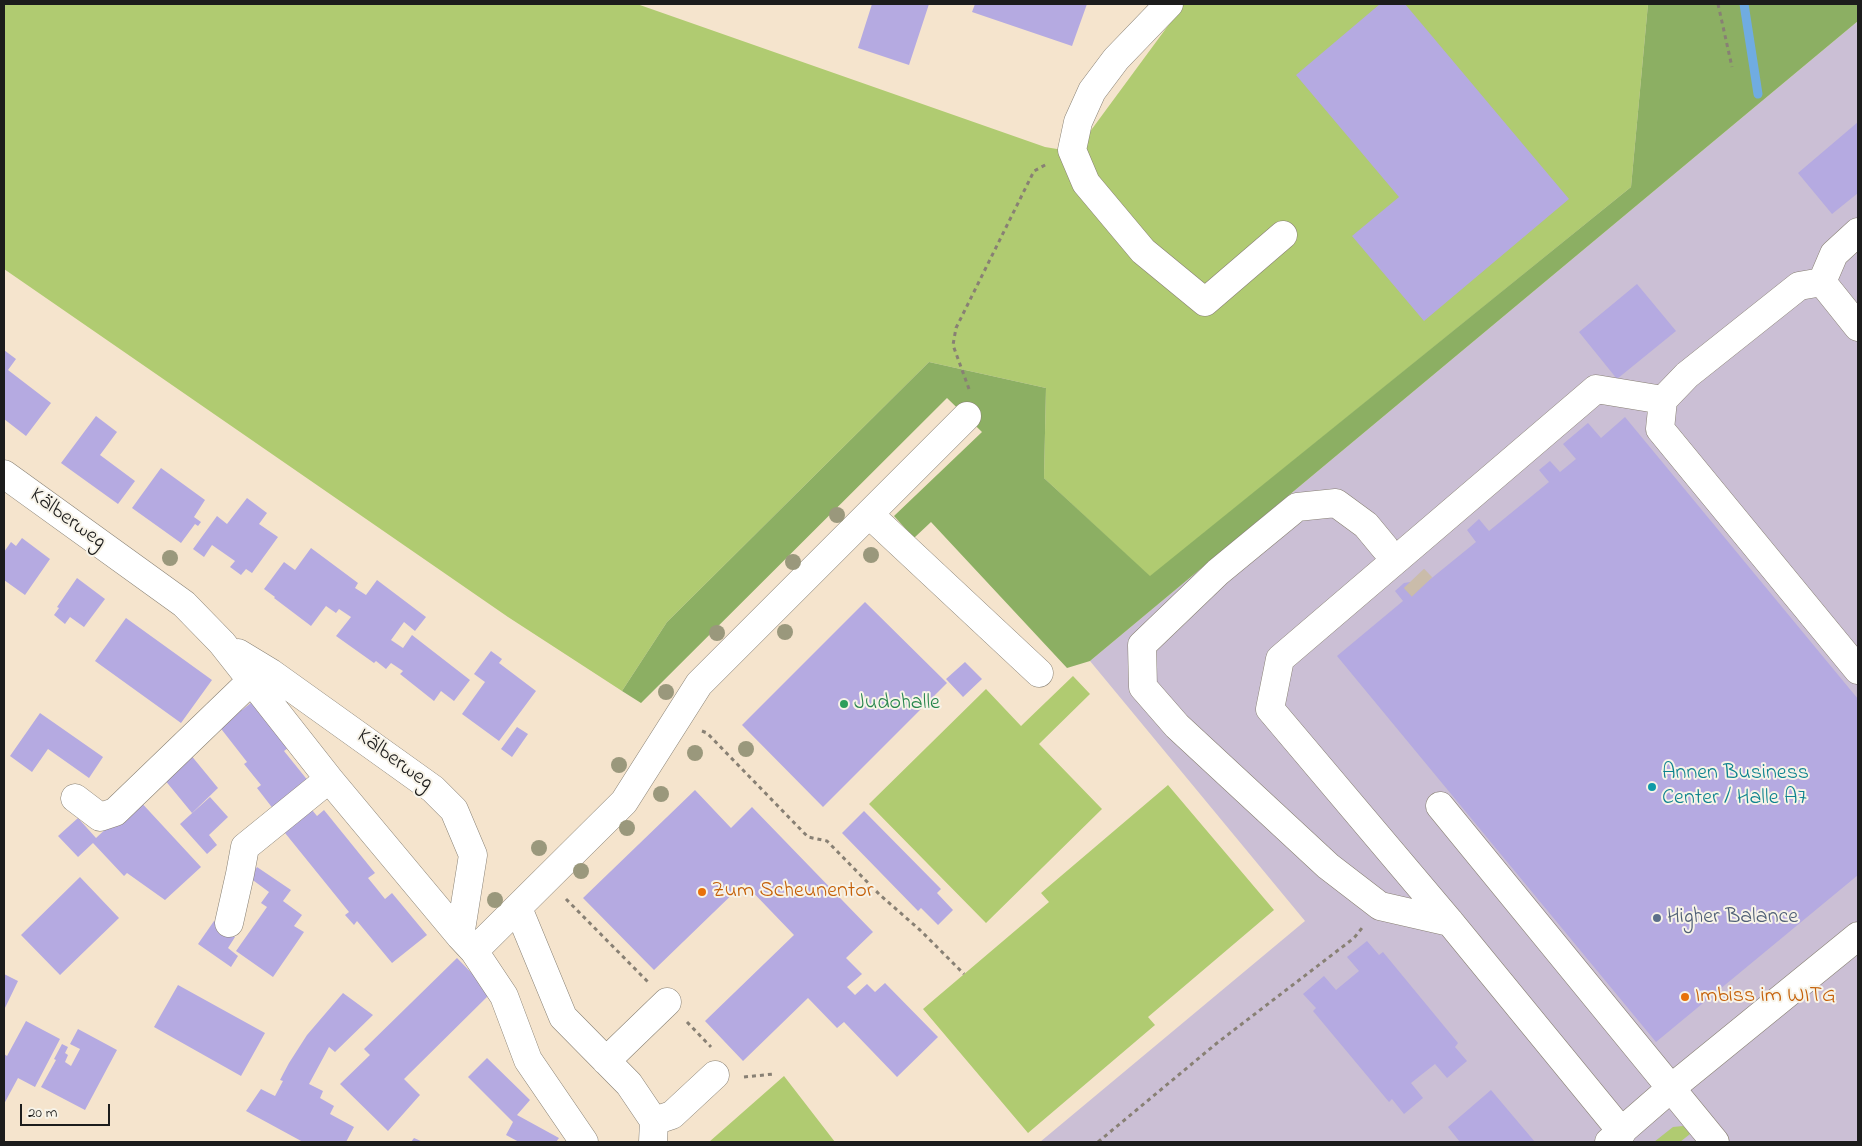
<!DOCTYPE html>
<html>
<head>
<meta charset="utf-8">
<style>
	body { margin:0 }
	#map { position:relative; width:1862px; height:1146px; overflow:hidden; background:#f5e4cd; font-family:"Indie Flower",sans-serif }
	canvas { display:block }
	.frame { position:absolute; inset:0; border:5px solid #1c1c1c; pointer-events:none }
	.scale { position:absolute; left:20px; top:1104px; width:90px; height:22px; box-sizing:border-box; border:2px solid #1c1c1c; border-top:0; padding-left:6px; font-size:15px; line-height:18px; white-space:nowrap; color:#1c1c1c; -webkit-text-stroke:4px #f7f3e8; paint-order:stroke }
</style>
</head>
<body>
<div id="map">
<canvas width="1862" height="1146"></canvas>
<div class="frame"></div>
<div class="scale">20 m</div>
</div>
<script>
const context = document.querySelector('canvas').getContext('2d');
context.lineJoin = 'round';
function fillPath(path, color) { context.fillStyle = color; context.fill(path, 'evenodd'); }
const shape = rows => new Path2D(rows.map(r => 'M' + r).join(''));
function strokePath(path, color, width, dash) { context.strokeStyle = color; context.lineWidth = width; context.lineCap = dash ? 'butt' : 'round'; context.setLineDash(dash || []); context.stroke(path); }
function label(font, color, halo, rows, align = 'center') {
  context.font = font + ' "Indie Flower",sans-serif'; context.lineWidth = 4; context.setLineDash([]); context.textBaseline = 'middle'; context.strokeStyle = halo; context.fillStyle = color; for (const [text, x, y, turn = 0] of rows) {
    context.save(); context.translate(x, y); context.rotate((+turn || 0) * Math.PI / 180); context.textAlign = isNaN(turn) ? turn : align; if (halo) context.strokeText(text, 0, 0); context.fillText(text, 0, 0); context.restore();
  }
}
fillPath(shape([
	[1858,21,1858,1142,1040,1142,1305,921,1090,661]
]), '#cbbfd5');
fillPath(shape([
	[4,4,637,4,1045,147,1075,152,1184,4,1648,4,1631,187,1150,577,1044,478,1046,388,929,362,667,622,622,691,508,617,4,269],
	[1073,676,1090,694,1039,744,1102,809,986,923,869,804,986,689,1021,726],
	[1168,785,1274,910,1148,1017,1155,1025,1028,1133,923,1009,1049,902,1041,893],
	[784,1076,835,1142,709,1142],
	[1683,1126,1690,1134,1680,1142,1654,1142,1673,1127]
]), '#b0cb71');
fillPath(shape([
	[1648,4,1858,4,1858,21,1090,661,1067,668,931,522,914,538,894,516,982,432,947,398,641,703,622,691,667,622,929,362,1046,388,1044,478,1150,576,1631,187]
]), '#8caf63');
strokePath(shape([
	[1744,4,1758,94]
]), '#70ace1', 9);
fillPath(shape([
	[872,4,929,4,909,65,858,48],
	[975,4,1087,4,1072,46,972,12],
	[1380,4,1405,4,1569,199,1424,321,1352,236,1399,197,1296,75],
	[1858,122,1858,193,1832,214,1798,173],
	[1637,284,1676,331,1617,379,1579,332],
	[4,350,16,359,8,370,51,403,26,436,4,419],
	[96,416,117,432,100,455,135,481,118,504,61,463],
	[1625,417,1858,699,1858,875,1656,1042,1337,656,1403,601,1395,591,1404,583,1410,582,1417,590,1476,542,1467,530,1479,519,1489,531,1549,482,1539,470,1550,461,1560,472,1576,459,1563,444,1588,423,1601,438],
	[161,468,205,500,194,517,201,522,198,526,195,524,181,543,132,508],
	[247,498,267,513,259,524,278,537,252,573,246,569,241,575,230,567,235,561,212,545,204,557,193,549,217,516,227,524],
	[22,538,50,559,25,595,4,580,4,552,11,542,16,546],
	[311,548,358,583,355,588,366,595,377,580,426,617,415,631,404,622,391,640,403,648,412,635,470,680,454,701,441,691,434,701,400,674,403,671,391,663,386,669,376,661,374,663,336,636,351,617,339,609,336,613,326,606,311,626,274,598,275,597,264,589,284,562,295,570],
	[77,578,105,599,84,627,70,617,65,624,54,615,59,608,57,607],
	[865,602,947,683,823,807,742,725],
	[126,618,212,680,181,723,95,661],
	[491,651,502,659,499,663,536,691,499,741,462,714,485,682,474,674],
	[965,662,982,679,963,697,946,679],
	[252,702,288,748,284,751,309,782,274,810,257,788,261,785,244,764,247,762,215,721,237,704,242,710],
	[40,713,103,757,89,778,48,749,32,772,10,756],
	[517,727,528,734,512,757,501,749],
	[190,754,218,788,192,813,164,779],
	[695,790,731,828,752,807,873,932,846,958,862,974,847,987,855,995,867,984,875,992,885,983,938,1037,897,1077,844,1022,837,1028,808,998,743,1061,705,1021,794,935,744,883,654,970,583,898],
	[210,797,228,817,209,835,217,845,207,854,180,824],
	[138,799,201,867,165,900,127,873,124,876,93,843,78,857,58,836,78,818,96,838],
	[308,805,317,816,324,810,375,873,368,878,377,889,385,899,392,893,427,935,392,963,357,921,354,925,345,915,349,912,281,828],
	[864,811,941,889,937,893,953,910,938,925,921,908,918,911,842,833],
	[257,867,291,890,283,901,302,915,294,926,304,932,273,977,236,951,267,907,261,903,269,892,250,878],
	[80,877,119,918,60,975,21,935],
	[214,921,235,937,228,948,238,956,231,967,198,944],
	[1367,941,1379,955,1383,952,1458,1043,1455,1047,1467,1061,1447,1078,1435,1064,1411,1083,1423,1098,1404,1114,1392,1099,1389,1102,1313,1011,1316,1008,1303,994,1324,976,1336,990,1359,971,1347,957],
	[457,958,491,993,404,1079,420,1095,388,1131,340,1084,370,1055,364,1049],
	[4,974,18,981,4,1010],
	[178,985,265,1033,241,1076,154,1027],
	[343,993,373,1015,335,1052,329,1047,309,1084,323,1091,320,1098,334,1106,330,1114,354,1127,346,1142,303,1142,246,1111,261,1089,275,1096,283,1081,280,1080,289,1063,307,1035],
	[26,1021,60,1039,35,1087,18,1078,4,1104,4,1054,7,1056],
	[78,1029,117,1050,85,1110,41,1087,56,1060,54,1059,62,1044,68,1047,65,1053,68,1055,65,1062,71,1066,80,1049,70,1044],
	[487,1058,530,1100,517,1115,559,1138,556,1142,519,1142,506,1135,513,1122,468,1077],
	[1491,1090,1535,1142,1460,1142,1448,1127],
	[414,1138,423,1142,411,1142]
]), '#b5aae1');
strokePath(shape([
	[1385,548,1422,587]
]), '#cabcaa', 28, [28, 14]);
const minor = shape([
	[1169,4,1116,59,1092,91,1078,122,1072,150,1086,183,1143,251,1205,302,1283,235],
	[1822,282,1834,254,1858,232],
	[1858,327,1822,282,1799,286,1687,375,1663,400,1660,429,1858,670],
	[4,474,184,604,222,643,329,779,460,936,474,951,504,996,528,1060,584,1142],
	[870,515,1039,673],
	[1385,548,1366,525,1336,503,1297,507,1218,572,1142,645,1143,687,1177,726,1328,866,1380,906,1450,922],
	[238,653,271,673,433,789,454,810,473,855,460,936],
	[75,798,100,817,115,812,252,680],
	[1440,806,1715,1142],
	[518,908,563,1017,629,1084,654,1121,653,1142],
	[229,923,240,874,245,847,329,779],
	[474,951,624,802,699,684,967,416],
	[606,1061,667,1002],
	[654,1121,672,1115,715,1075],
	[1622,1132,1450,922,1270,709,1280,659,1596,389,1663,400],
	[1609,1142,1670,1089,1858,936]
]);
strokePath(minor, '#888074', 29);
strokePath(shape([
	[1718,4,1732,67],
	[969,389,953,345,956,328,1034,171,1047,164],
	[702,731,707,733,808,837,827,841,880,895,920,930,964,974],
	[566,899,648,982],
	[687,1022,711,1047],
	[744,1077,774,1074],
	[1098,1142,1217,1043,1354,938,1362,928]
]), '#888074', 3, [4, 4]);
strokePath(minor, '#fff', 28);
context.fillStyle = '#9a987c';
for (const [x, y] of [
	[837,515],
	[871,555],
	[170,558],
	[793,562],
	[785,632],
	[717,633],
	[666,692],
	[746,749],
	[695,753],
	[619,765],
	[661,794],
	[627,828],
	[539,848],
	[581,871],
	[495,900]
]) { context.beginPath(); context.arc(x, y, 8, 0, 2 * Math.PI); context.fill(); }
for (const [x, y, r, color] of [
	[844,704,5,"#2e9e5b"],
	[1652,787,5,"#0f9aa8"],
	[702,892,5,"#e8710a"],
	[1657,918,5,"#5c6f8a"],
	[1685,997,5,"#e8710a"]
]) { const dot = new Path2D(); dot.arc(x, y, r, 0, 2 * Math.PI); context.fillStyle = color; context.fill(dot); strokePath(dot, '#f7f3e8', 2); }
label('22px', '#1c1c1c', '#f7f3e8', [
	["Kälberweg",67,520,36],
	["Kälberweg",394,761,36]
]);
label('22px', '#27864d', '#f7f3e8', [
	["Judohalle",854,704]
], 'left');
label('22px', '#0d838f', '#f7f3e8', [
	["Annen Business",1662,774],
	["Center / Halle A7",1662,799]
], 'left');
label('22px', '#c56008', '#f7f3e8', [
	["Zum Scheunentor",712,892],
	["Imbiss im WITG",1695,997]
], 'left');
label('22px', '#4e5e75', '#f7f3e8', [
	["Higher Balance",1667,918]
], 'left');
</script>
</body>
</html>
